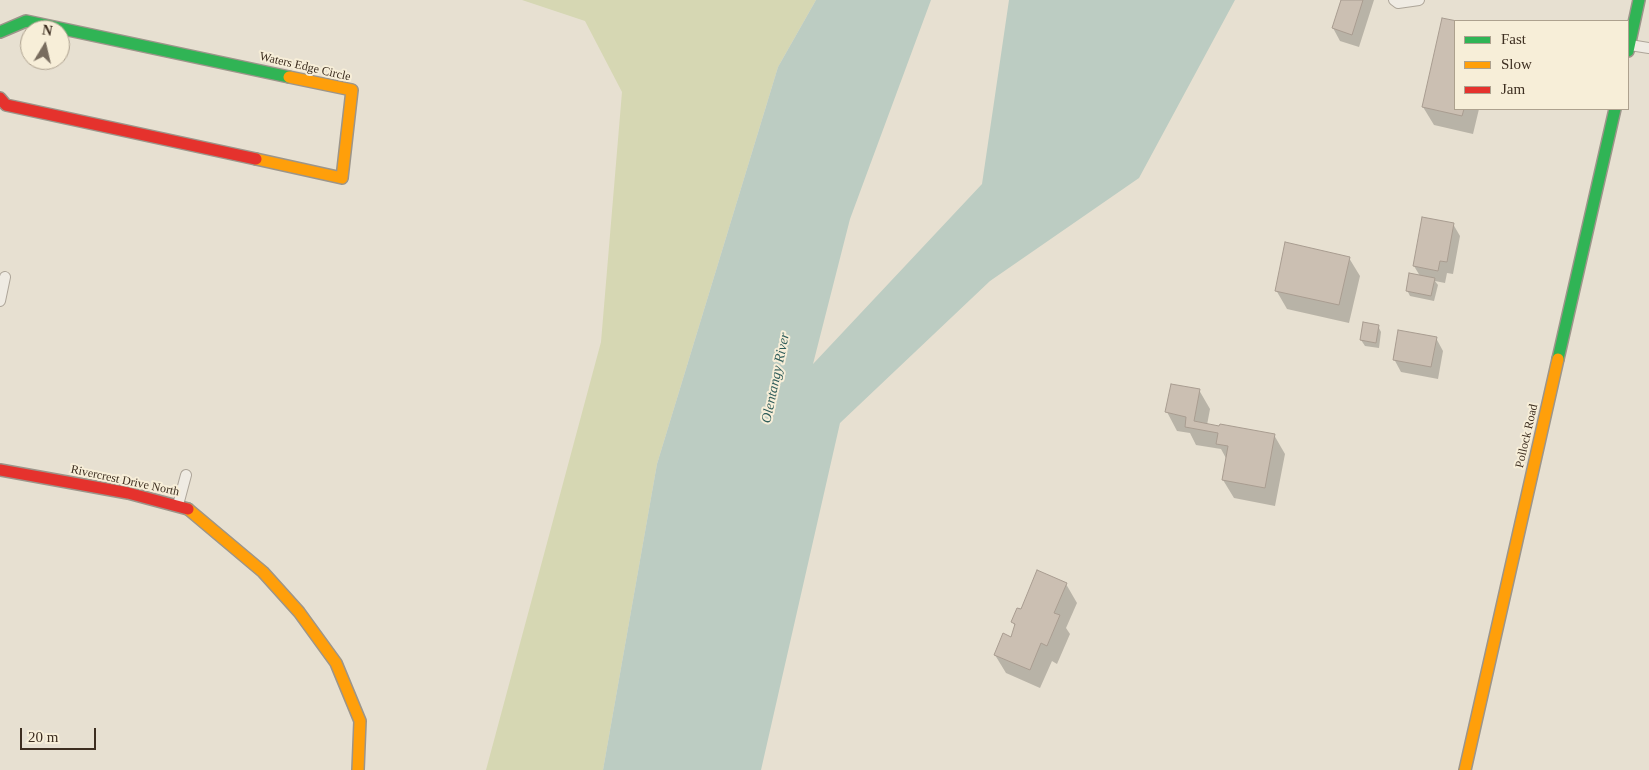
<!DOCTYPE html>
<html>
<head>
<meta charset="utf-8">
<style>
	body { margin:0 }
	#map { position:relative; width:1649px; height:770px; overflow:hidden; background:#e7e0d1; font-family:"Times New Roman",serif }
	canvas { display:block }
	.legend { position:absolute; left:1454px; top:20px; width:175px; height:90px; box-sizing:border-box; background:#f7eed8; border:1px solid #ada18e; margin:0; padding:6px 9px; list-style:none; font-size:15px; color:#3d2e20 }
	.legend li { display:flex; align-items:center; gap:10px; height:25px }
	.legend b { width:25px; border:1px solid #ada18e }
	.north { position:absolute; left:20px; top:20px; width:50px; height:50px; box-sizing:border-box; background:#f7eed8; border:1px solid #ada18e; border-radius:50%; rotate:9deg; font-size:14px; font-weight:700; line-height:20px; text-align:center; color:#3d2e20 }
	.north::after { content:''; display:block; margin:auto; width:18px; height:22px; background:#786c5e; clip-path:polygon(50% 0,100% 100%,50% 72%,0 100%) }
	.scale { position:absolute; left:20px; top:728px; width:76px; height:22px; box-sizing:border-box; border:2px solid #3d2e20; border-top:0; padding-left:6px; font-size:15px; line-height:18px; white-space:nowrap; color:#3d2e20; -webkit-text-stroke:4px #f7eed8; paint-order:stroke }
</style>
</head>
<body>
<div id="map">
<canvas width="1649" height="770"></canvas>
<ul class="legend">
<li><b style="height:6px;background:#30b455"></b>Fast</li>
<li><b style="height:6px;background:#ff9f0a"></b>Slow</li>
<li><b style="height:6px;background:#e5322d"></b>Jam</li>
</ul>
<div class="north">N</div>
<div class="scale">20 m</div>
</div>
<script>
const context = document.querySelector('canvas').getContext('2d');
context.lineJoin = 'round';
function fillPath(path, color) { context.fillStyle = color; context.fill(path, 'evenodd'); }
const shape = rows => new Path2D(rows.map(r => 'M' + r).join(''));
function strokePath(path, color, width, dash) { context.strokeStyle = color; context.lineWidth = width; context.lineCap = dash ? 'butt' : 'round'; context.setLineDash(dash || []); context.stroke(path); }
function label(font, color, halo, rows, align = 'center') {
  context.font = font + ' "Times New Roman",serif'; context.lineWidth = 4; context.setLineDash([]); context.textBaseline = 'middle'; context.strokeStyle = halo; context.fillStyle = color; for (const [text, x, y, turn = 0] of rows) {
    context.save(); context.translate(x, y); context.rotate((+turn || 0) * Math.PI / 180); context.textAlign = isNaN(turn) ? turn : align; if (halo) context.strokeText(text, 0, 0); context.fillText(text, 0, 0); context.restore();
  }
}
fillPath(shape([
	[522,0,816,0,778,67,657,464,603,770,486,770,601,342,622,92,585,21]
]), '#d6d7b3');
fillPath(shape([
	[816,0,931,0,850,219,813,364,982,184,1009,0,1235,0,1139,178,990,281,840,423,761,770,603,770,657,464,778,67]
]), '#bcccc2');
fillPath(shape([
	[1342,0,1374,0,1359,47,1340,41,1333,28],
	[1443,20,1455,22,1455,109,1479,109,1473,134,1434,125,1423,107],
	[1453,224,1460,236,1453,274,1447,273,1445,283,1435,281,1438,285,1434,301,1410,296,1407,290,1420,276,1414,266],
	[1349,258,1360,276,1349,323,1287,309,1276,290],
	[1378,326,1381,332,1379,348,1365,346,1361,340],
	[1436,338,1443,351,1438,379,1401,372,1394,359],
	[1199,390,1210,409,1207,425,1274,435,1285,454,1275,506,1234,498,1223,480,1227,460,1221,449,1196,445,1190,433,1177,431,1167,412],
	[1066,584,1077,603,1066,628,1070,634,1057,664,1052,661,1040,688,1006,673,995,655,1012,639,1015,627,1013,622,1022,611]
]), '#0003');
const building = shape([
	[1341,0,1363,0,1352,35,1332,28,1341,0],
	[1442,18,1457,21,1455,21,1455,109,1464,109,1462,116,1422,107,1442,18],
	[1422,217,1454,223,1447,262,1440,261,1438,271,1413,266,1422,217],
	[1285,242,1350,257,1339,305,1275,291,1285,242],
	[1409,273,1435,278,1431,296,1406,291,1409,273],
	[1363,322,1379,325,1376,343,1360,340,1363,322],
	[1398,330,1437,337,1431,367,1393,360,1398,330],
	[1171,384,1200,389,1194,421,1219,426,1220,424,1275,434,1265,488,1222,480,1228,446,1216,444,1218,433,1185,427,1186,417,1165,412,1171,384],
	[1037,570,1067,583,1054,613,1060,615,1047,646,1041,643,1030,670,994,655,1003,633,1011,637,1015,624,1011,622,1017,608,1021,609,1037,570]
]);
fillPath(building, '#cbbfb2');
strokePath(building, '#a89c90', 1);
const lane = shape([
	[1394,0,1398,3,1419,0],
	[1630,45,1649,48],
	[0,301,5,277],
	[178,505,186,475]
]);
const fast = shape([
	[0,32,26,21,289,77],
	[1628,51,1639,0],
	[1558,359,1615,109]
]);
const slow = shape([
	[256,159,342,178,352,90,289,77],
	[188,509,263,572,299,612,336,663,360,721,358,770],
	[1465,770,1558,359]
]);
const jam = shape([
	[0,98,6,105,256,159],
	[0,470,128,493,188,509]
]);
strokePath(lane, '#ada599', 12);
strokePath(fast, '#9c958a', 14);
strokePath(slow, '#9c958a', 14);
strokePath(jam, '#9c958a', 14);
strokePath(lane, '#efebe3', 10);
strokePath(fast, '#30b455', 11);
strokePath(slow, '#ff9f0a', 11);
strokePath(jam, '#e5322d', 11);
label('12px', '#3d2e20', '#f7eed8', [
	["Waters Edge Circle",305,67,13],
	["Pollock Road",1527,436,-77],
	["Rivercrest Drive North",125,481,12]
]);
label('italic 14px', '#2f5d5a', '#f7eed8', [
	["Olentangy River",776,378,-78]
]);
</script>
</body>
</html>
